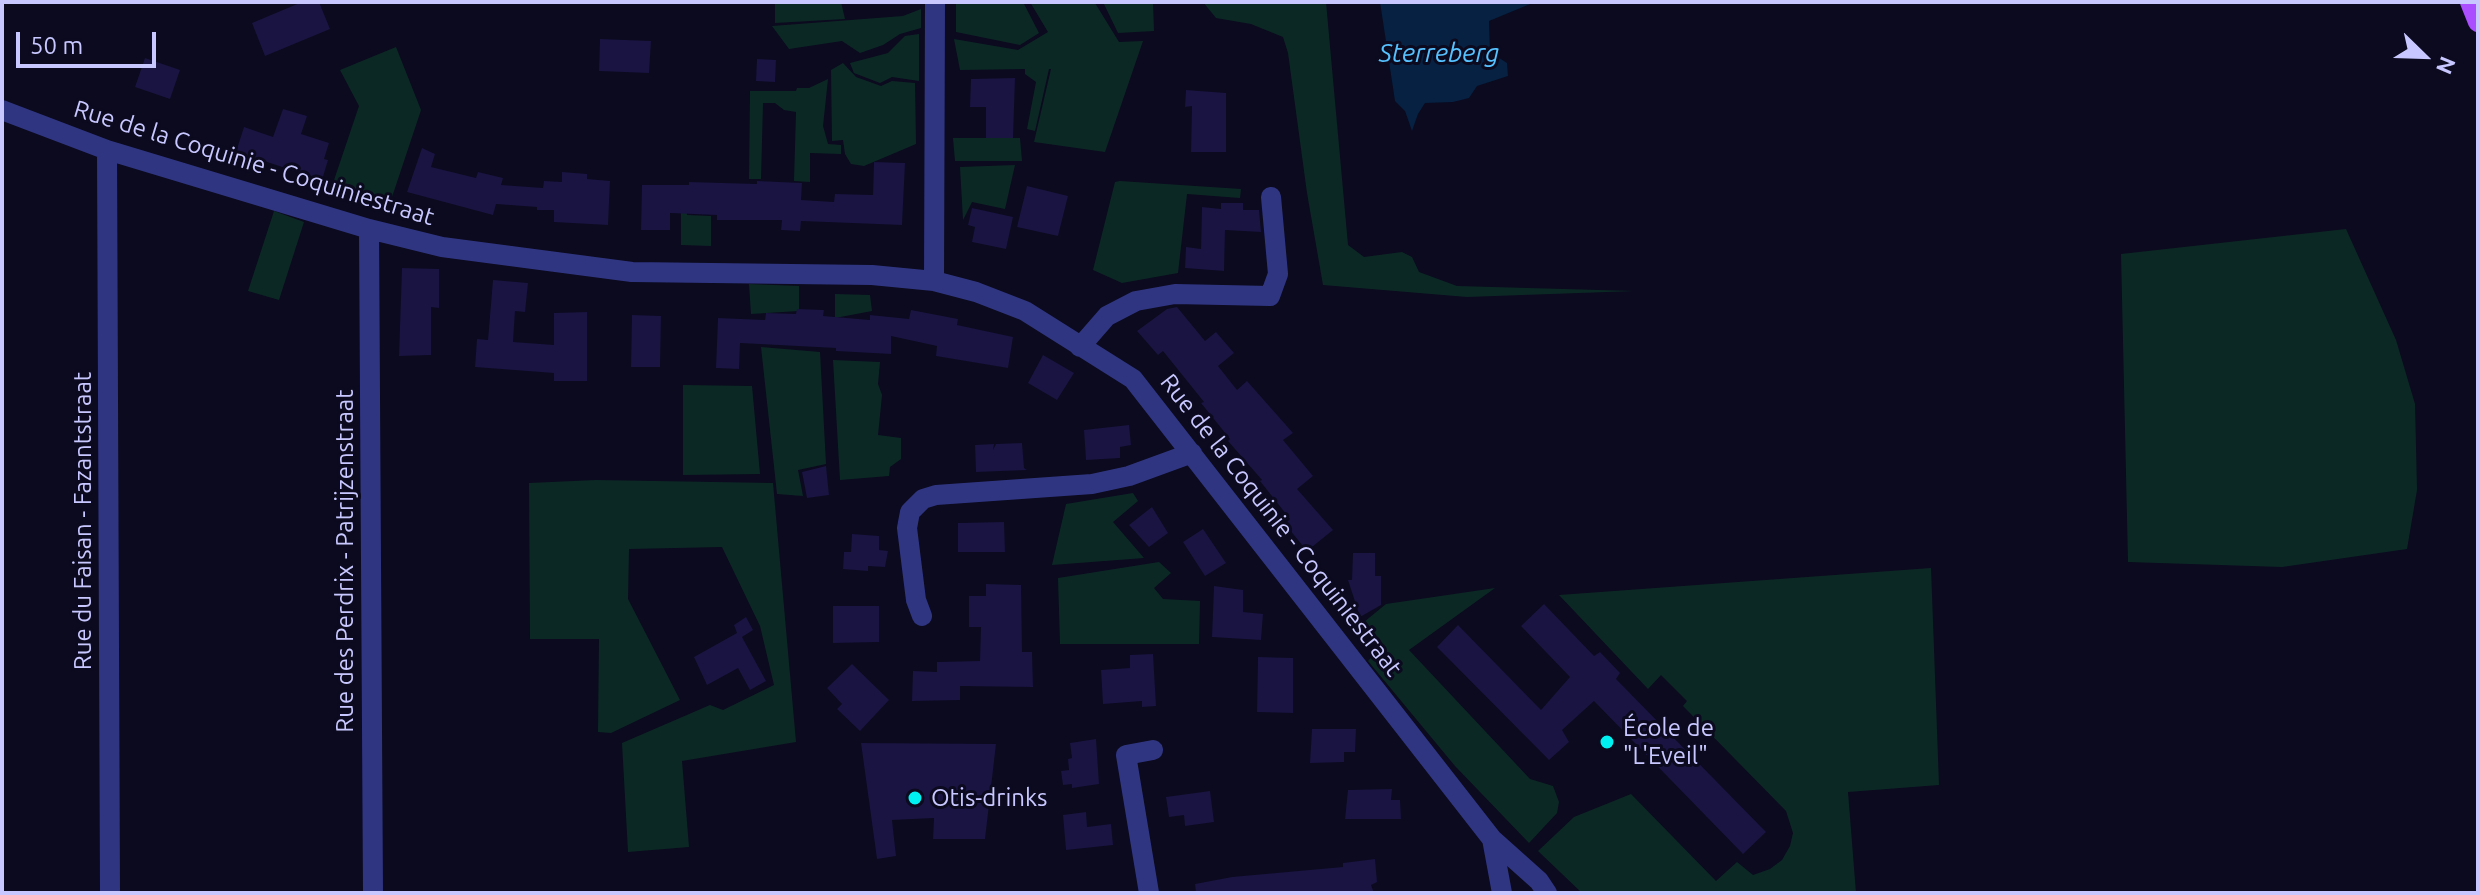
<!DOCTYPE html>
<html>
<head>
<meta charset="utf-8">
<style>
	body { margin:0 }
	#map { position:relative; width:2480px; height:895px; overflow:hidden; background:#0b0a1e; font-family:Ubuntu,sans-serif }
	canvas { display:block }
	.frame { position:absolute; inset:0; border:4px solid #c8c7ff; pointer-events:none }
	.north { position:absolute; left:2384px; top:16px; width:80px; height:80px; -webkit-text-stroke:6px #0b0a1e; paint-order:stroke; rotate:113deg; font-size:22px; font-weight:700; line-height:32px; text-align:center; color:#c8c7ff }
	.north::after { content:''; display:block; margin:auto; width:28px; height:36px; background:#c8c7ff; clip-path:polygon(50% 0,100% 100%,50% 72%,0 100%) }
	.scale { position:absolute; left:16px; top:32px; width:140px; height:36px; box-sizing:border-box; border:4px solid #c8c7ff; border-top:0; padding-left:10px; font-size:24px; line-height:28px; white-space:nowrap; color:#c8c7ff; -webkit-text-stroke:6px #0b0a1e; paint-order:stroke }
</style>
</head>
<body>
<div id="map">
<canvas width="2480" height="895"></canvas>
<div class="frame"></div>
<div class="north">N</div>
<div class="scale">50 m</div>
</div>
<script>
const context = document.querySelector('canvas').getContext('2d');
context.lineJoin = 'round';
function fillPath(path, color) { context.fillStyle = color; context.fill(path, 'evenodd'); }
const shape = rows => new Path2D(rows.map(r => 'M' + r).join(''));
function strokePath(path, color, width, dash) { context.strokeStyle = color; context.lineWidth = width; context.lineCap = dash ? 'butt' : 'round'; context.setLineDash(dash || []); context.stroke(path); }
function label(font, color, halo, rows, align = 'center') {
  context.font = font + ' Ubuntu,sans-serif'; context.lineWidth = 6; context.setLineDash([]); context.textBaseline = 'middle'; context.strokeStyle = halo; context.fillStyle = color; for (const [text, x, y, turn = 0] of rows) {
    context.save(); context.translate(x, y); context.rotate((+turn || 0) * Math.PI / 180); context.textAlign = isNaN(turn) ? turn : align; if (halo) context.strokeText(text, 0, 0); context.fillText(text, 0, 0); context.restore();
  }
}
fillPath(shape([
	[775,2,841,2,845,19,775,23],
	[956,2,1023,2,1039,33,1020,45,956,32],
	[1030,2,1095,3,1119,42,1143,41,1105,152,1034,142,1051,69,1049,69,1035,131,1027,129,1036,82,1025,74,1025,69,960,70,954,39,1018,50,1048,32],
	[1103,2,1153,2,1154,31,1118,33],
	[1203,2,1326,2,1348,245,1364,257,1402,252,1412,257,1419,272,1457,286,1635,291,1467,297,1323,285,1307,193,1288,53,1283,37,1251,24,1216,18],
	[921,9,921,28,900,34,883,45,860,53,842,41,789,49,772,26,903,16],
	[919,34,919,81,892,77,880,83,854,73,850,63,888,53,905,36],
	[396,47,421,110,390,203,332,186,359,106,340,70],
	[843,63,856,77,881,86,892,81,915,83,916,144,864,166,851,164,845,154,843,140,832,141,831,70],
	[828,79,823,126,828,144,841,145,841,154,810,153,810,182,794,181,796,112,784,110,775,103,763,103,761,179,749,179,750,91,796,91,797,88,809,88],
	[953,138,1020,138,1022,161,955,161],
	[1015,165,1005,209,972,202,963,220,960,167],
	[1120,181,1241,189,1240,198,1187,194,1178,273,1122,283,1093,270,1115,182],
	[681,193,686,193,687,215,711,216,711,246,681,245],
	[274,211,304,222,279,300,248,291],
	[2346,229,2396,340,2415,404,2417,490,2407,549,2282,567,2128,562,2121,254],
	[749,284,799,286,799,311,751,314],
	[835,294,870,295,872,311,835,318],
	[761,347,820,352,826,464,798,470,803,496,777,494],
	[833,360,880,362,878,384,882,395,878,435,901,438,901,459,890,467,889,476,840,480],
	[683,385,752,386,760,474,683,475],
	[596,480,773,483,796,742,682,761,689,847,628,852,622,743,710,705,723,710,774,685,760,626,722,547,629,549,628,599,680,700,611,733,598,732,599,639,530,639,529,483],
	[1133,493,1138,501,1113,522,1144,558,1052,565,1066,504],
	[1159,562,1171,573,1154,588,1163,599,1200,601,1199,644,1060,644,1058,578],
	[1931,568,1939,785,1848,792,1856,893,1582,893,1538,851,1574,817,1631,794,1716,881,1737,862,1753,875,1770,869,1782,860,1790,846,1793,833,1786,811,1683,706,1687,701,1661,675,1648,689,1559,595],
	[1495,588,1409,650,1530,779,1553,786,1559,802,1557,813,1529,843,1455,766,1368,661,1378,650,1364,622,1386,604]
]), '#0c2825');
fillPath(shape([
	[1380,2,1535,2,1489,21,1490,52,1507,63,1508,76,1477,86,1469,98,1453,102,1425,103,1418,114,1412,131,1405,111,1395,101]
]), '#062141');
fillPath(shape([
	[302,2,319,2,330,29,265,56,252,23],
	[600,39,651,41,649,73,599,71],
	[145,58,180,70,170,99,135,87],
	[757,59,776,60,775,82,756,81],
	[1015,78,1013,138,986,138,986,107,970,107,971,79],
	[1186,90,1226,93,1226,152,1191,152,1192,106,1185,107],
	[283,109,307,116,301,134,329,143,324,159,328,160,322,180,258,159,256,165,234,158,244,127,273,137],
	[422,148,435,154,431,167,476,178,478,172,503,178,501,185,543,188,544,181,562,182,562,172,587,174,587,179,610,181,608,225,554,222,554,210,537,210,537,207,496,204,493,215,407,192],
	[874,162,905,163,902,225,801,221,800,231,781,230,782,220,717,220,717,215,670,213,670,230,641,230,642,185,689,185,689,182,757,184,757,181,802,183,801,200,834,202,835,194,873,195],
	[1027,186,1068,196,1058,236,1017,227],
	[1221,203,1243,203,1243,210,1259,210,1261,232,1225,230,1224,271,1185,268,1186,247,1201,249,1202,207,1221,209],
	[972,208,1013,217,1006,249,972,242,975,227,968,225],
	[402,268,439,269,439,308,431,307,431,355,399,356],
	[493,280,528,283,525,312,515,311,513,342,554,345,554,313,587,312,587,381,554,381,554,373,475,367,477,339,488,340],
	[1177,307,1205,341,1216,332,1234,353,1218,366,1237,390,1247,381,1293,433,1283,440,1313,476,1297,489,1333,530,1307,551,1285,524,1290,519,1260,481,1262,480,1228,441,1230,439,1201,403,1204,402,1163,351,1158,355,1137,331,1167,309],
	[797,309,824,310,823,316,870,320,870,315,909,319,911,310,958,319,957,325,1013,337,1008,368,936,356,937,346,891,336,891,354,836,351,836,348,740,343,739,369,716,368,718,318,765,320,766,313,796,314],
	[632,315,661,316,660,367,631,367],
	[1043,355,1074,373,1057,400,1028,383],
	[1129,425,1131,445,1120,447,1120,458,1086,460,1084,430],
	[1022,443,1024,468,1027,470,976,472,975,445,994,444,993,450,996,444],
	[826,466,829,495,807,498,802,472],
	[1152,507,1168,533,1149,547,1129,525],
	[1004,522,1005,552,958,552,958,523],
	[1203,529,1226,563,1205,576,1183,542],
	[852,534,879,536,879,550,888,551,885,567,868,566,868,571,843,569,844,552,851,552],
	[1353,553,1375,553,1375,576,1381,576,1381,605,1360,617,1348,580,1352,580],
	[986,584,1021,585,1022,652,1032,652,1033,687,960,686,960,700,912,701,913,671,937,672,937,662,980,661,981,627,969,627,969,596,986,596],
	[1214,586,1243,590,1243,612,1263,614,1261,640,1212,637],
	[1544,604,1594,656,1600,652,1620,673,1616,679,1766,832,1743,854,1594,701,1562,730,1569,742,1549,760,1437,647,1458,625,1541,710,1570,677,1521,626],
	[833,606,879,606,879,642,833,643],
	[746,617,753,630,742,637,766,681,750,690,738,668,707,685,694,657,737,633,734,625],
	[1153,654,1156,706,1142,707,1142,701,1103,704,1101,670,1130,668,1130,655],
	[1258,657,1293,658,1293,713,1257,712],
	[852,664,889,700,860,731,837,709,842,704,827,688],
	[1312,729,1356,729,1355,752,1344,752,1344,762,1310,763],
	[1096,739,1099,784,1072,788,1072,784,1063,785,1061,771,1069,770,1068,759,1072,758,1070,743],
	[861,743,996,744,985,839,933,839,934,818,892,820,896,856,877,859],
	[1392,789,1391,800,1400,800,1401,819,1345,819,1348,790],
	[1210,791,1214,822,1185,826,1184,815,1169,817,1166,797],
	[1086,812,1087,827,1111,824,1113,845,1066,850,1063,815],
	[1375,859,1377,882,1371,885,1374,893,1196,893,1195,884,1232,877,1343,867,1343,863]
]), '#191441');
strokePath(shape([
	[2,110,107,150,369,229,442,247,632,272,872,275,934,281,976,292,1025,311,1133,379,1492,839,1539,881,1547,893],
	[107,150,110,893],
	[369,229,373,893],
	[934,281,935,2],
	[1080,347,1107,316,1136,301,1175,294,1270,296,1278,274,1271,197],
	[922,616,916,600,907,528,910,512,923,499,936,495,1092,484,1129,476,1192,453],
	[1492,839,1502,893],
	[1149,893,1126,755,1153,750]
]), '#303582', 20);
strokePath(shape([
	[2470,2,2478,22]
]), '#ab4eff', 20);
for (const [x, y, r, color] of [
	[1607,742,8,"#00f1f2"],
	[915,798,8,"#00f1f2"]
]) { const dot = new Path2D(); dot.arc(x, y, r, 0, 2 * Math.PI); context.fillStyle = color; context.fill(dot); strokePath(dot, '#0b0a1e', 3); }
label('24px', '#c8c7ff', '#0b0a1e', [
	["Rue de la Coquinie - Coquiniestraat",254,163,17],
	["Rue du Faisan - Fazantstraat",83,521,-90],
	["Rue de la Coquinie - Coquiniestraat",1281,525,52],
	["Rue des Perdrix - Patrijzenstraat",345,561,-90]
]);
label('24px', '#c8c7ff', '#0b0a1e', [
	["École de",1623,728],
	["\"L'Eveil\"",1623,756],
	["Otis-drinks",931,798]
], 'left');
label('italic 26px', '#55c1ff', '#0b0a1e', [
	["Sterreberg",1439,53]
]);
</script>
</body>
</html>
